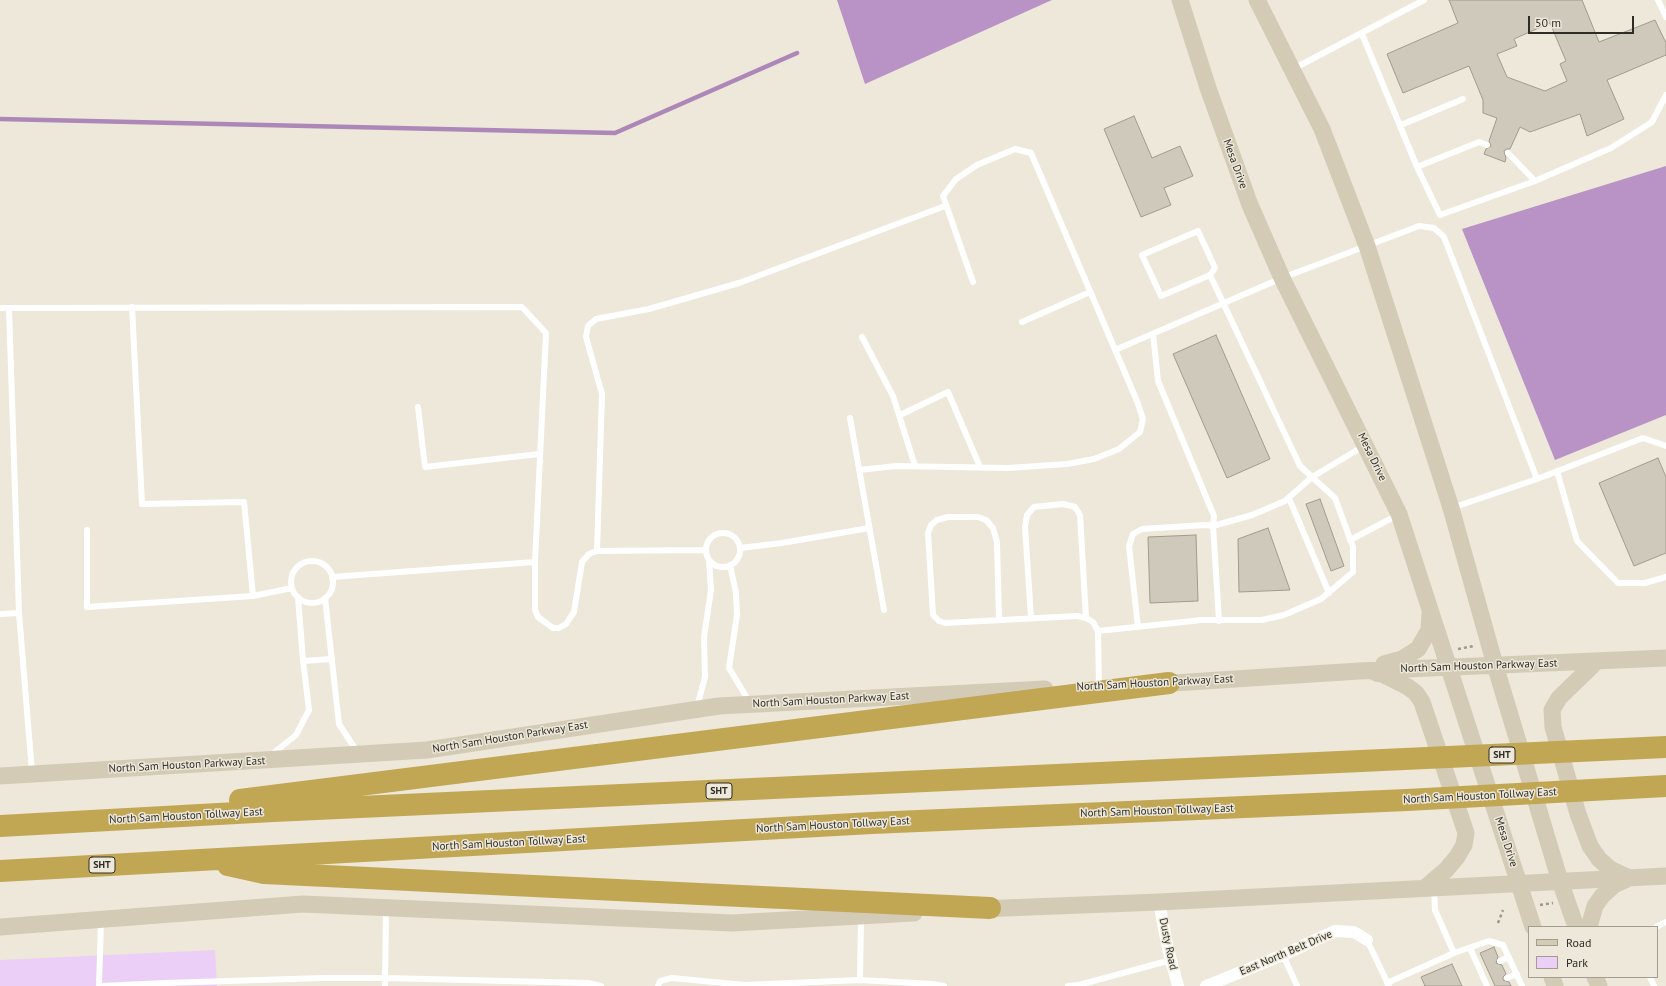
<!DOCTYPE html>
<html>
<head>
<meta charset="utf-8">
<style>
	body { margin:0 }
	#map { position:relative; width:1666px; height:986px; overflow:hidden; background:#ede8d9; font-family:"PT Sans",sans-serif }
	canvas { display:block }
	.legend { position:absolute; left:1528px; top:926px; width:130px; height:52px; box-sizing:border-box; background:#ede8d9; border:1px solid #a19d91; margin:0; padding:5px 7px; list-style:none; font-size:12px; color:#2e2c26 }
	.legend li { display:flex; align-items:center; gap:8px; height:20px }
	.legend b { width:20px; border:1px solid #a19d91 }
	.scale { position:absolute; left:1528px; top:16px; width:106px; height:18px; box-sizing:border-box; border:2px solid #2e2c26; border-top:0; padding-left:5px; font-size:12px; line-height:14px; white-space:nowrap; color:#2e2c26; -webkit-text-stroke:3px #ede8d9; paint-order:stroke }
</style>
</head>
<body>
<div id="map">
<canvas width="1666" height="986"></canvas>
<ul class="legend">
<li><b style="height:5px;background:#d3cbb5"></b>Road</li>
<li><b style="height:11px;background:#eccff7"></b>Park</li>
</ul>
<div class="scale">50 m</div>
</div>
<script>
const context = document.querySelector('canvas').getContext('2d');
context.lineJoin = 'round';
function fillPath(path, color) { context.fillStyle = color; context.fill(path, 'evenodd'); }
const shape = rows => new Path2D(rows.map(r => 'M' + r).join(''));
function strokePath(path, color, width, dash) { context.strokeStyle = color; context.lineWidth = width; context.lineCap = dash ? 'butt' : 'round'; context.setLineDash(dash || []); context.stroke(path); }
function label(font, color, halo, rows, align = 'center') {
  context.font = font + ' "PT Sans",sans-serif'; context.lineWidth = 3; context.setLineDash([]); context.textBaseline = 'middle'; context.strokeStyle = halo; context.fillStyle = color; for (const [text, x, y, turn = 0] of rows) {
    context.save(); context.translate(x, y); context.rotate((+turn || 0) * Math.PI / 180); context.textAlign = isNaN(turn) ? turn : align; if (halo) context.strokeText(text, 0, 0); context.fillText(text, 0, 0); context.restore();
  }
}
fillPath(shape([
	[215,950,217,986,0,986,0,960]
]), '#eccff7');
fillPath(shape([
	[837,0,1052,0,865,84],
	[1666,166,1666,415,1555,460,1462,229]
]), '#b993c6');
strokePath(shape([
	[0,119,615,133,797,53]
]), '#ac87b8', 4.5);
const building = shape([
	[1449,0,1582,0,1599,42,1655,20,1666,43,1666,55,1607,80,1624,119,1587,136,1580,114,1530,132,1520,127,1510,149,1507,149,1504,151,1506,158,1505,162,1484,154,1486,149,1491,146,1489,141,1497,118,1483,113,1483,100,1469,66,1403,93,1387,54,1458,23,1449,0],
	[1550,23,1566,61,1560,64,1567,81,1545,91,1507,77,1497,54,1517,46,1514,39,1550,23],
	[1134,116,1152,158,1180,146,1193,176,1164,188,1171,205,1141,217,1104,129,1134,116],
	[1216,335,1270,459,1227,478,1173,354,1216,335],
	[1658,458,1666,477,1666,553,1634,566,1599,483,1658,458],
	[1320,499,1344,566,1331,571,1306,504,1320,499],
	[1268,528,1290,590,1239,592,1238,539,1268,528],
	[1196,535,1198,601,1150,603,1148,537,1196,535],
	[1494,947,1498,957,1496,963,1502,965,1506,974,1503,977,1503,980,1509,982,1511,986,1495,986,1480,953,1494,947],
	[1452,964,1462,986,1425,986,1421,977,1452,964]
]);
fillPath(building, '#cec9ba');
strokePath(building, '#a09b8d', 1);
strokePath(shape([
	[1458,649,1474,646],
	[1540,905,1553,903],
	[1498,923,1503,910]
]), '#9c988d', 2.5, [3, 3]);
strokePath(shape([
	[1658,0,1666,17],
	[1362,34,1417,167,1440,215,1535,181,1611,148,1652,122,1666,95],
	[1293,69,1424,0],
	[1401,125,1463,99],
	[1508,153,1535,181],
	[1417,167,1479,142,1487,145],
	[1198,231,1215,268,1210,275,1161,296,1142,255,1198,231],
	[132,307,142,504,244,502,253,596,292,588],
	[0,308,9,308,19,613,0,614],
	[9,308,522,307,546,333,535,562,332,577],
	[1022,322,1090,292],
	[862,337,893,396,915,466],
	[1115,350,1282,278,1419,226,1434,228,1444,237,1537,479],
	[418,407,425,467,539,454],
	[900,415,948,392,980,467],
	[850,418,884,610],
	[859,470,896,466,1008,468,1067,464,1094,459,1119,449,1140,432,1143,419,1137,401,1031,153,1015,149,977,165,956,179,943,196,973,282],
	[1557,471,1577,541,1618,583,1645,583,1666,577],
	[1289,498,1329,593],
	[1452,508,1537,479,1643,438,1666,446],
	[87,530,87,607,253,596],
	'706 550a17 17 0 1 1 34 0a17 17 0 1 1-34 0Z',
	[1350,540,1398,515],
	[740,548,782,543,869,528],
	[597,551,602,394,586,337,588,326,596,319,649,309,739,283,945,206],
	'291 582a21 21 0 1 1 42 0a21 21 0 1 1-42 0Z',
	[535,562,535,610,538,617,553,628,559,628,566,624,574,612,582,562,589,554,597,551,706,550],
	[730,565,736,593,737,615,729,668,750,703],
	[325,598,339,724,358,753],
	[19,613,32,772],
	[1031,618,1025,527,1027,515,1034,507,1063,504,1075,507,1080,515,1086,618],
	[999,619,997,542,993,528,986,520,978,517,948,517,937,520,931,525,928,533,933,615,939,621,945,623,1077,616,1086,618,1093,622,1098,631],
	[1219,621,1213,526,1252,515,1285,501,1312,477,1364,446],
	[1138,627,1129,546,1133,534,1142,529,1205,525,1213,526,1214,516,1158,381,1153,334],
	[303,661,332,659],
	[1099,686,1098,631,1202,620,1262,620,1284,615,1321,599,1353,572,1353,547,1335,498,1300,466,1210,275],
	[697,707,705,677,704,637,711,590,709,560],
	[271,755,296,735,309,710,303,661,298,597],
	[1434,889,1435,910,1454,953,1489,941,1503,945,1522,986],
	[1656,927,1666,922],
	[1367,940,1389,986],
	[1470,948,1487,986],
	[1283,955,1297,986],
	[1500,961,1509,957],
	[1650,977,1654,986],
	[1507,978,1517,974],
	[860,980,932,984,944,986],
	[165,983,323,978,385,978,588,983,601,986],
	[1387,983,1454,953],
	[745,985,860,980,861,917],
	[99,986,101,921],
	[101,986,165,983,165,986],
	[385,986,386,909],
	[658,986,660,981,672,978,745,985,743,986],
	[1068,986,1079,985,1171,960]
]), '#fff', 6);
strokePath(shape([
	[1159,902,1168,949,1178,986],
	[1206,986,1283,955,1335,931,1354,932,1367,940]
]), '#fff', 12);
strokePath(shape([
	[1180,0,1208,88,1250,205,1282,278,1399,514,1533,927],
	[1257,0,1322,129,1367,246,1451,508,1495,665,1560,881,1576,927],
	[1597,661,1559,698,1552,710,1553,727,1578,814,1590,846,1599,859,1610,869,1629,878],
	[1384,664,1402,659,1418,649,1429,630,1430,614],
	[1376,673,1382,674,1408,687,1416,693,1422,702,1466,833,1464,845,1457,857,1446,870,1426,887],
	[1158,684,1359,671,1666,658],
	[0,776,427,750,719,706,1045,689],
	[979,909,1159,902,1666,876],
	[0,927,303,904,732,923,914,913],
	[1589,927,1595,906,1602,896,1614,885,1627,879],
	[1552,977,1555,986],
	[1595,977,1599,986]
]), '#d3cbb5', 17);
strokePath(shape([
	[240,800,1169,683],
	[0,826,273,811,1666,747],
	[228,865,264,873,990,908],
	[0,871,872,823,1407,800,1666,786]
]), '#c1a653', 22);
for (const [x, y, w] of [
	[1502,755,26],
	[719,791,26],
	[102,865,26]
]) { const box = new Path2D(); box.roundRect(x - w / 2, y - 8, w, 16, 3); context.fillStyle = '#ede8d9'; context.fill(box); strokePath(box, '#2e2c26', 1); }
label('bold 10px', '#2e2c26', null, [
	["SHT",1502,755],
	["SHT",719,791],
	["SHT",102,865]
]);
label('11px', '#2e2c26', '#ede8d9', [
	["Mesa Drive",1235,164,70],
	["Mesa Drive",1372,457,64],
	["North Sam Houston Parkway East",1479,666,-2],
	["North Sam Houston Parkway East",1155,683,-3],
	["North Sam Houston Parkway East",831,700,-3],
	["North Sam Houston Parkway East",510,737,-9],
	["North Sam Houston Parkway East",187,765,-3],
	["North Sam Houston Tollway East",1480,796,-3],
	["North Sam Houston Tollway East",1157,811,-2],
	["North Sam Houston Tollway East",186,816,-3],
	["North Sam Houston Tollway East",833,825,-3],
	["Mesa Drive",1506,842,72],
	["North Sam Houston Tollway East",509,843,-3],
	["Dusty Road",1168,944,78],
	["East North Belt Drive",1286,953,-23]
]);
</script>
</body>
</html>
